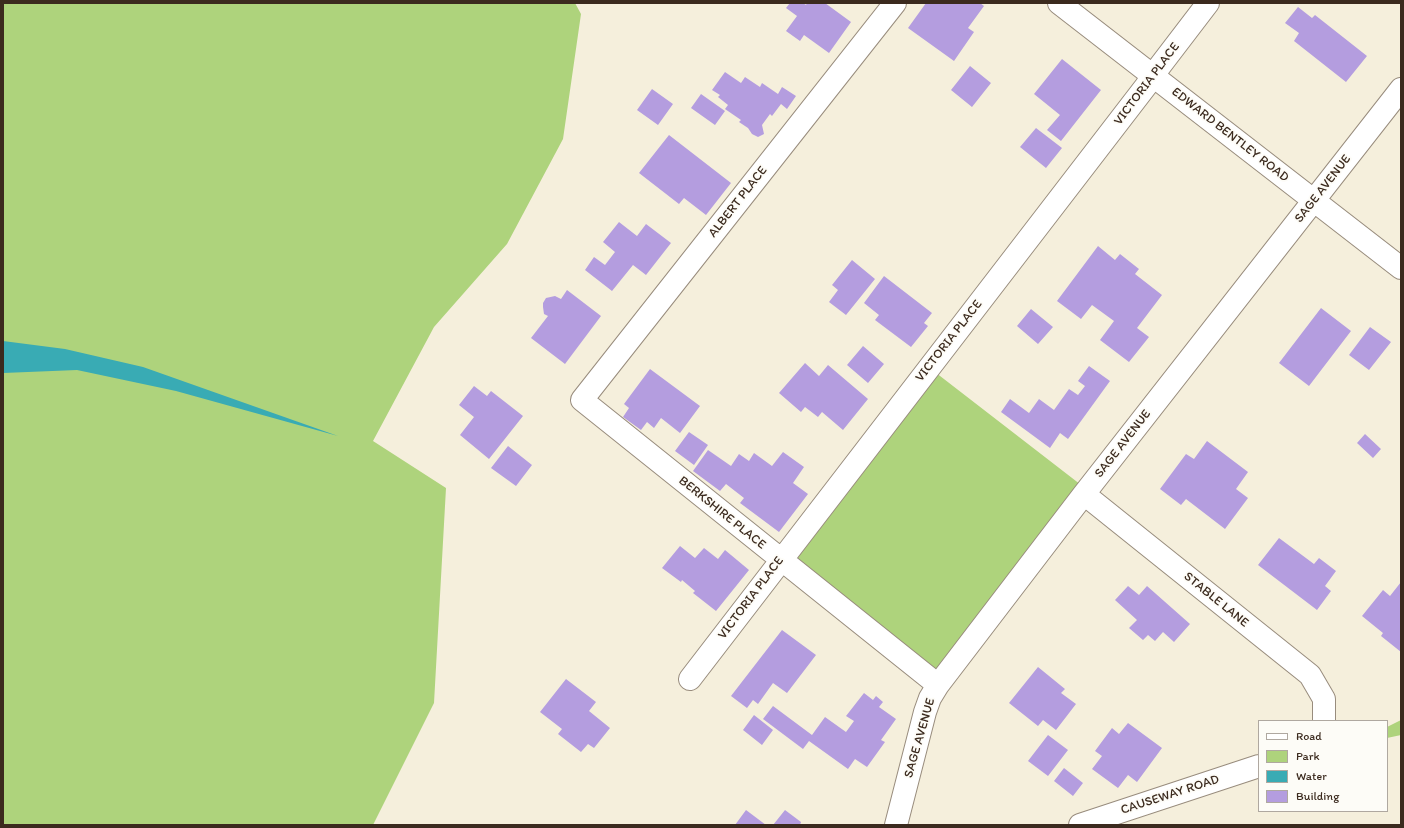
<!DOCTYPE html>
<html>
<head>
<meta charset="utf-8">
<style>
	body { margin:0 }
	#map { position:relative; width:1404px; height:828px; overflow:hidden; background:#f5efdc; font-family:Itim,sans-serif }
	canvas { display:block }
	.frame { position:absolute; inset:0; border:4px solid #3b2a1e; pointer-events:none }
	.legend { position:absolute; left:1258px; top:720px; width:130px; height:92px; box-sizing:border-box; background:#fdfcf7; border:1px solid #afa8a0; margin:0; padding:5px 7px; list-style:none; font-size:12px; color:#3b2a1e }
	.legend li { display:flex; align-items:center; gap:8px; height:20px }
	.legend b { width:20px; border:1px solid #afa8a0 }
</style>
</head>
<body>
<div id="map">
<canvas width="1404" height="828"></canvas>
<div class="frame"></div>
<ul class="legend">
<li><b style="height:5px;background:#fff"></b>Road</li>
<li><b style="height:11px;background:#aed37c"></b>Park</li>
<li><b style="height:11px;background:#39abb4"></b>Water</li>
<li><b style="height:11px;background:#b49ddf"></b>Building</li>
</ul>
</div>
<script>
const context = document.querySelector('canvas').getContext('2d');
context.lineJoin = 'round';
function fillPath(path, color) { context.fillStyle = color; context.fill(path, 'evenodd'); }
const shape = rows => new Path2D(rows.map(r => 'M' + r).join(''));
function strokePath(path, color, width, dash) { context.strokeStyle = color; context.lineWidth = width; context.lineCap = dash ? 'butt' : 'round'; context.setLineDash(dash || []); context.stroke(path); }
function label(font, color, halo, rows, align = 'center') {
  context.font = font + ' Itim,sans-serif'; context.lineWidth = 3.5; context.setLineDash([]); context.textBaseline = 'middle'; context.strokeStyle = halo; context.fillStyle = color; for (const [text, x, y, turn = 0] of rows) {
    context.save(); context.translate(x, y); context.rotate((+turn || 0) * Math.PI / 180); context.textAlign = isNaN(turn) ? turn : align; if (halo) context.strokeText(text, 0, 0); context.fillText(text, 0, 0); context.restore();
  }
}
fillPath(shape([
	[3,3,575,3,581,14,563,139,507,244,434,327,373,441,446,488,434,703,373,825,3,825],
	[931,369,1085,488,936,680,783,560],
	[1401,720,1401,735,1387,738,1387,727]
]), '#aed37c');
fillPath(shape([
	[3,341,65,349,143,367,338,436,176,391,77,370,3,373]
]), '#39abb4');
fillPath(shape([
	[790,3,803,3,806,5,807,3,825,3,851,22,829,53,804,35,800,41,786,31,797,16,786,8],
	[926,3,980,3,984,6,968,28,974,32,954,61,908,28],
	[1298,7,1312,18,1315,15,1367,56,1346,82,1294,41,1299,33,1285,23],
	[1062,59,1101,90,1061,141,1047,130,1060,115,1034,94],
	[970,66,991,83,972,107,951,90],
	[725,72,741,83,745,77,760,87,762,83,778,94,782,87,796,96,787,109,781,104,772,116,770,114,762,125,764,134,758,137,752,134,748,128,739,122,741,120,725,109,728,105,718,97,720,95,712,90],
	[652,89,673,104,658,125,637,110],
	[701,94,725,111,715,125,691,108],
	[1036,128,1062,148,1046,168,1020,147],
	[669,135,731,183,706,215,684,198,679,204,639,173],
	[619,222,637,236,646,224,671,243,646,275,633,265,612,291,585,270,594,257,605,265,615,252,603,242],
	[1098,246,1115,260,1120,254,1139,269,1135,274,1162,295,1137,328,1149,337,1129,362,1100,340,1114,321,1092,305,1081,319,1057,301],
	[852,260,875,279,846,315,829,302,838,290,832,285],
	[884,276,932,313,924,323,928,326,911,347,875,320,879,315,864,303],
	[567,290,601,316,565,364,531,338,548,316,544,314,543,307,543,303,546,298,555,296,561,299],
	[1321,308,1351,331,1309,386,1279,363],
	[1031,309,1053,327,1038,344,1017,326],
	[1370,327,1391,342,1369,370,1349,355],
	[863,346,884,364,868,383,847,365],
	[805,363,819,376,828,365,868,399,843,430,822,412,818,417,805,407,801,412,779,393],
	[1089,366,1110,381,1068,439,1060,433,1050,448,1001,412,1010,399,1029,413,1039,399,1054,410,1069,389,1078,395,1085,386,1078,381],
	[650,369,700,406,680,433,661,418,654,428,647,422,641,430,623,417,629,408,624,404],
	[474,386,487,396,491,391,523,416,489,459,460,435,474,417,459,405],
	[689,432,708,445,694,465,675,451],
	[1365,434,1381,449,1373,458,1357,443],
	[1207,441,1248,472,1236,489,1248,498,1225,529,1186,499,1181,505,1160,489,1186,454,1194,459],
	[508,446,532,465,516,486,491,468],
	[708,450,731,466,739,454,749,461,754,453,772,466,783,452,804,467,793,483,808,494,779,532,740,503,744,498,726,484,720,491,693,471],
	[1279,538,1314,564,1319,558,1336,571,1325,586,1331,591,1317,610,1258,565],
	[680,546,695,558,704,548,718,559,725,550,749,570,716,611,693,593,695,591,682,580,681,582,662,568],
	[1401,582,1401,652,1381,636,1383,633,1362,616,1383,590,1390,596],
	[1128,586,1139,595,1147,586,1190,624,1174,642,1163,632,1155,641,1148,635,1143,640,1129,628,1137,620,1115,600],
	[782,630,816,655,787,693,773,683,758,704,753,700,747,708,731,696],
	[1038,667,1065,689,1061,693,1076,704,1056,730,1043,720,1038,726,1009,703],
	[566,679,596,702,589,711,610,728,594,748,588,744,581,752,558,734,562,729,540,712],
	[864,693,873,700,876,696,883,702,879,707,896,719,881,740,885,742,867,767,855,759,848,769,809,741,803,749,763,719,773,706,812,735,825,717,846,732,854,721,846,716],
	[754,715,773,730,762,745,743,730],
	[1128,723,1162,748,1137,782,1128,775,1118,788,1092,769,1102,756,1095,751,1112,728,1119,734],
	[1048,735,1068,750,1048,776,1028,761],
	[1064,768,1083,783,1073,796,1054,781],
	[746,810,766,825,735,825],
	[785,810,801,822,800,825,773,825]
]), '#b49ddf');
const minor = shape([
	[895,3,582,400,938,685],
	[1059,3,1401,268],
	[1084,494,1310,675,1324,699,1324,721],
	[690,679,1146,86,1153,75,1208,3],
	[896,825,925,712,930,698,938,685,1084,494,1401,89],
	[1080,825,1259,766]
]);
strokePath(minor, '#988c7d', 24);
strokePath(minor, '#fff', 22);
label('13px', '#3b2a1e', '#fdfcf7', [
	["VICTORIA PLACE",1147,84,-53],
	["EDWARD BENTLEY ROAD",1230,135,38],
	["SAGE AVENUE",1323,189,-52],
	["ALBERT PLACE",738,202,-52],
	["VICTORIA PLACE",949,341,-52],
	["SAGE AVENUE",1123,444,-52],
	["BERKSHIRE PLACE",722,513,39],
	["VICTORIA PLACE",751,598,-53],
	["STABLE LANE",1216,600,39],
	["SAGE AVENUE",920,738,-74],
	["CAUSEWAY ROAD",1170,795,-18]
]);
</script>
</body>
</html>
